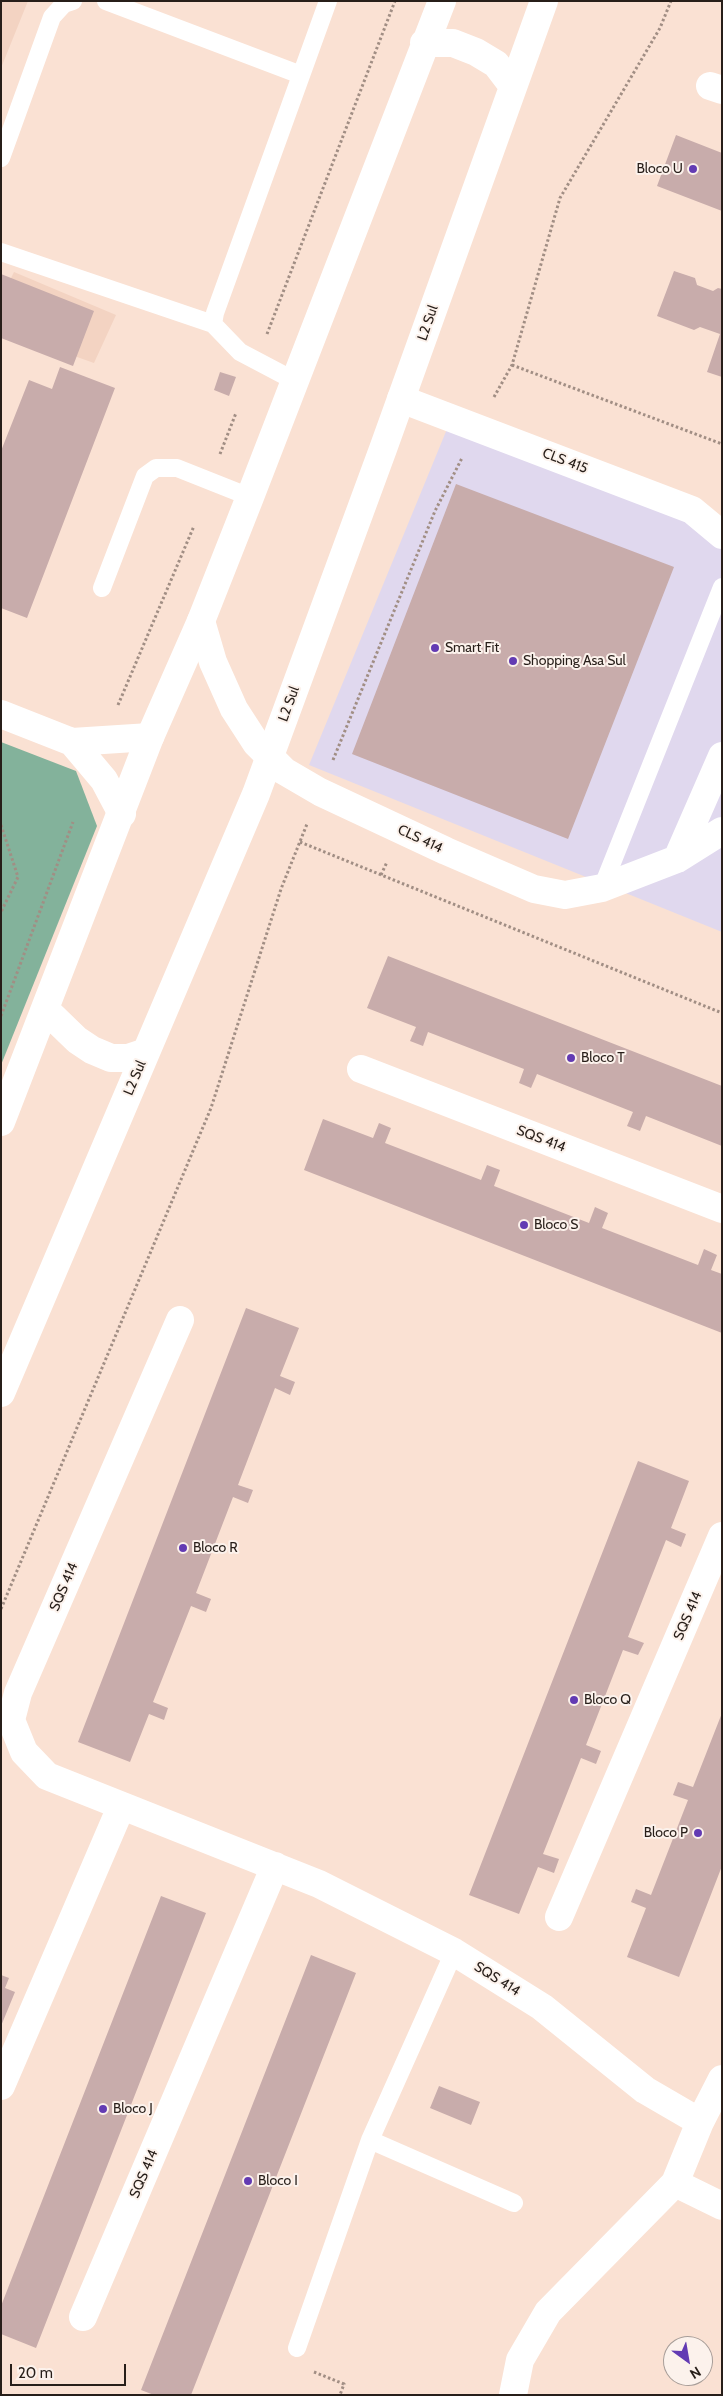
<!DOCTYPE html>
<html>
<head>
<meta charset="utf-8">
<style>
	body { margin:0 }
	#map { position:relative; width:723px; height:2396px; overflow:hidden; background:#fae1d3; font-family:Cabin,sans-serif }
	canvas { display:block }
	.frame { position:absolute; inset:0; border:2px solid #271e19; pointer-events:none }
	.north { position:absolute; left:663px; top:2336px; width:50px; height:50px; box-sizing:border-box; background:#fcf2ec; border:1px solid #a79d98; border-radius:50%; rotate:148deg; font-size:14px; font-weight:700; line-height:20px; text-align:center; color:#271e19 }
	.north::after { content:''; display:block; margin:auto; width:18px; height:22px; background:#633bb3; clip-path:polygon(50% 0,100% 100%,50% 72%,0 100%) }
	.scale { position:absolute; left:10px; top:2364px; width:116px; height:22px; box-sizing:border-box; border:2px solid #271e19; border-top:0; padding-left:6px; font-size:15px; line-height:18px; white-space:nowrap; color:#271e19; -webkit-text-stroke:4px #fcf2ec; paint-order:stroke }
</style>
</head>
<body>
<div id="map">
<canvas width="723" height="2396"></canvas>
<div class="frame"></div>
<div class="north">N</div>
<div class="scale">20 m</div>
</div>
<script>
const context = document.querySelector('canvas').getContext('2d');
context.lineJoin = 'round';
function fillPath(path, color) { context.fillStyle = color; context.fill(path, 'evenodd'); }
const shape = rows => new Path2D(rows.map(r => 'M' + r).join(''));
function strokePath(path, color, width, dash) { context.strokeStyle = color; context.lineWidth = width; context.lineCap = dash ? 'butt' : 'round'; context.setLineDash(dash || []); context.stroke(path); }
function label(font, color, halo, rows, align = 'center') {
  context.font = font + ' Cabin,sans-serif'; context.lineWidth = 4; context.setLineDash([]); context.textBaseline = 'middle'; context.strokeStyle = halo; context.fillStyle = color; for (const [text, x, y, turn = 0] of rows) {
    context.save(); context.translate(x, y); context.rotate((+turn || 0) * Math.PI / 180); context.textAlign = isNaN(turn) ? turn : align; if (halo) context.strokeText(text, 0, 0); context.fillText(text, 0, 0); context.restore();
  }
}
fillPath(shape([
	[454,412,722,520,722,932,309,765]
]), '#e0d8ee');
fillPath(shape([
	[1,1,28,1,1,68],
	[14,272,116,315,94,363,1,330,1,298]
]), '#f3d3c2');
fillPath(shape([
	[1,742,76,771,97,826,1,1065]
]), '#83b29b');
fillPath(shape([
	[676,135,722,153,722,211,657,186],
	[674,271,695,278,697,285,713,291,718,288,722,289,722,377,707,372,720,334,700,327,694,330,657,316],
	[1,274,94,311,73,366,1,338],
	[60,367,115,388,27,618,1,608,1,451,29,380,52,389],
	[220,372,236,377,229,396,214,390],
	[456,484,674,567,568,839,352,754],
	[388,956,722,1086,722,1146,646,1116,640,1131,627,1126,633,1112,537,1074,531,1088,519,1083,524,1069,428,1032,423,1046,410,1041,416,1027,367,1008],
	[323,1119,373,1138,379,1123,391,1128,385,1143,481,1180,487,1165,500,1170,494,1186,589,1223,595,1207,608,1213,602,1228,698,1265,704,1249,717,1255,711,1270,722,1274,722,1333,304,1170],
	[246,1308,299,1328,280,1376,295,1382,290,1395,275,1388,238,1485,253,1490,248,1503,233,1497,196,1593,211,1599,206,1612,191,1606,153,1702,168,1708,164,1720,149,1714,130,1762,78,1742],
	[638,1461,689,1481,671,1528,686,1534,681,1547,666,1540,628,1637,644,1643,638,1655,623,1650,586,1745,601,1751,596,1764,581,1758,543,1854,559,1859,554,1873,538,1867,519,1914,469,1895],
	[722,1713,722,1866,679,1977,627,1957,646,1908,631,1902,636,1889,651,1895,688,1800,673,1795,678,1782,693,1787],
	[161,1896,206,1913,36,2348,1,2334,1,2306],
	[311,1955,356,1973,191,2395,154,2395,141,2390],
	[1,1975,9,1978,5,1988,15,1992,1,2026],
	[439,2086,480,2102,471,2125,430,2108]
]), '#c8acab');
strokePath(shape([
	[267,334,395,1],
	[512,365,722,444],
	[494,397,512,365,560,198,660,28,671,1],
	[220,454,236,413],
	[118,705,194,526],
	[333,760,435,511,462,458],
	[1,825,18,877,1,912],
	[300,842,722,1013],
	[381,875,387,862],
	[1,1016,73,822],
	[1,1609,211,1108,281,889,307,824],
	[314,2372,344,2384,340,2395]
]), '#a18e84', 3, [2.5, 2.5]);
strokePath(shape([
	[106,1,301,75],
	[1,158,52,17,64,4,73,1],
	[1,252,213,324,240,352,295,381],
	[213,324,215,313,328,1],
	[102,588,145,476,156,468,177,468,250,497],
	[602,888,722,587],
	[370,2140,514,2203],
	[297,2348,370,2140,454,1952]
]), '#fff', 18);
strokePath(shape([
	[710,86,722,90],
	[361,1069,722,1209],
	[180,1320,18,1693,11,1720,24,1752,47,1776,319,1884,454,1952,542,2007,645,2090,700,2122],
	[559,1917,722,1536],
	[1,2086,121,1807],
	[675,2183,722,2206],
	[83,2317,275,1866],
	[513,2395,520,2360,548,2312,675,2183,700,2122,722,2079]
]), '#fff', 28);
strokePath(shape([
	[401,399,692,510,722,535],
	[201,621,213,662,234,709,256,743,284,771,320,792,446,851,534,889,565,895,602,888,677,859,722,831],
	[1,714,72,742,150,737],
	[72,742,104,780,122,814],
	[677,859,722,756]
]), '#fff', 28);
strokePath(shape([
	[424,43,453,43,476,52,496,64,512,85],
	[46,1010,77,1040,92,1050,111,1058,128,1058,146,1052],
	[1,1122,150,737,201,621,250,497,442,1],
	[1,1393,256,794,383,449,544,1]
]), '#fff', 28);
for (const [x, y, r, color] of [
	[693,169,5,"#633bb3"],
	[435,648,5,"#633bb3"],
	[513,661,5,"#633bb3"],
	[571,1058,5,"#633bb3"],
	[524,1225,5,"#633bb3"],
	[183,1548,5,"#633bb3"],
	[574,1700,5,"#633bb3"],
	[698,1833,5,"#633bb3"],
	[103,2109,5,"#633bb3"],
	[248,2181,5,"#633bb3"]
]) { const dot = new Path2D(); dot.arc(x, y, r, 0, 2 * Math.PI); context.fillStyle = color; context.fill(dot); strokePath(dot, '#fcf2ec', 2); }
label('14px', '#271e19', '#fcf2ec', [
	["Bloco U",683,169,"right"],
	["Smart Fit",445,648],
	["Shopping Asa Sul",523,661],
	["Bloco T",581,1058],
	["Bloco S",534,1225],
	["Bloco R",193,1548],
	["Bloco Q",584,1700],
	["Bloco P",688,1833,"right"],
	["Bloco J",113,2109],
	["Bloco I",258,2181]
], 'left');
label('14px', '#271e19', '#fcf2ec', [
	["L2 Sul",428,323,-71],
	["CLS 415",565,461,21],
	["L2 Sul",289,704,-70],
	["CLS 414",420,839,25],
	["L2 Sul",135,1078,-67],
	["SQS 414",541,1139,21],
	["SQS 414",64,1587,-67],
	["SQS 414",688,1616,-67],
	["SQS 414",497,1979,32],
	["SQS 414",144,2174,-67]
]);
</script>
</body>
</html>
